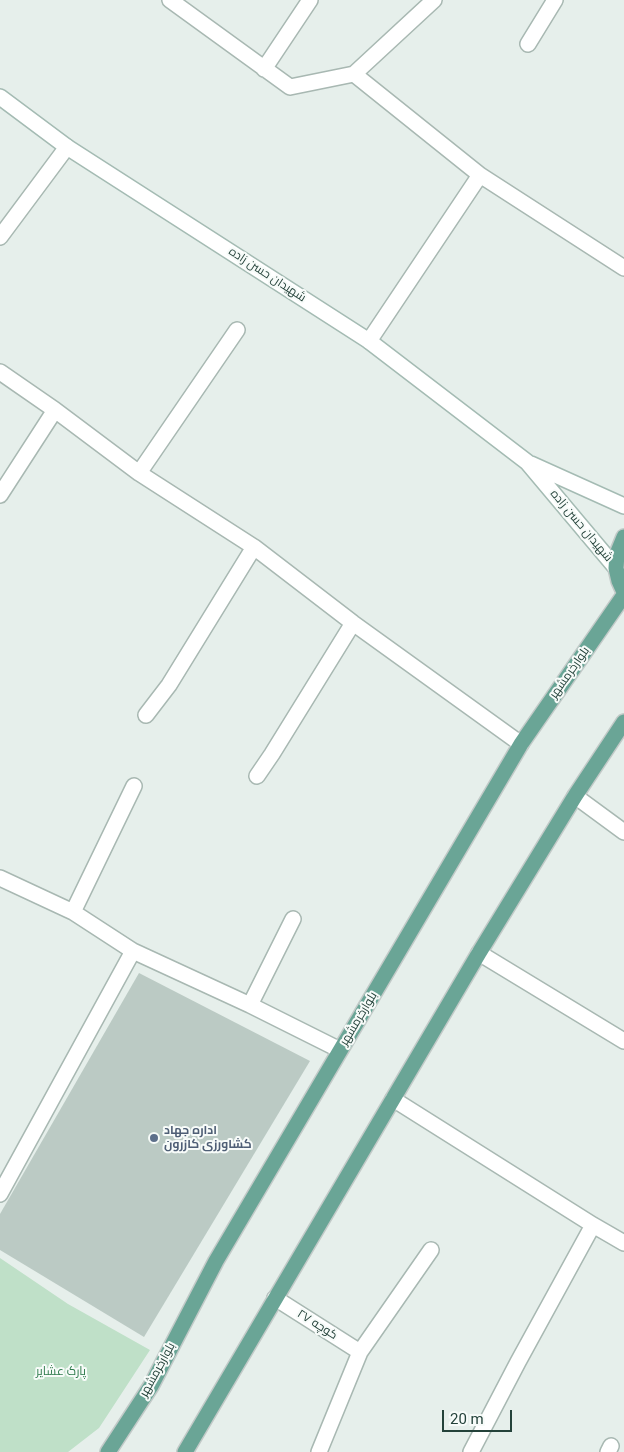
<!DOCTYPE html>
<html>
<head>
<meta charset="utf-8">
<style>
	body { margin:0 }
	#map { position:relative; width:624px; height:1452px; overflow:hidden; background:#e6efeb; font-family:Roboto,sans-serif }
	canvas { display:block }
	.scale { position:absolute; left:442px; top:1410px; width:70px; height:22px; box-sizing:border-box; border:2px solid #24423a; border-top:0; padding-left:6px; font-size:15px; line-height:18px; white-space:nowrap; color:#24423a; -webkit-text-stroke:4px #f7fbf9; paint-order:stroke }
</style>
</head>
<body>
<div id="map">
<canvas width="624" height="1452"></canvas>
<div class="scale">20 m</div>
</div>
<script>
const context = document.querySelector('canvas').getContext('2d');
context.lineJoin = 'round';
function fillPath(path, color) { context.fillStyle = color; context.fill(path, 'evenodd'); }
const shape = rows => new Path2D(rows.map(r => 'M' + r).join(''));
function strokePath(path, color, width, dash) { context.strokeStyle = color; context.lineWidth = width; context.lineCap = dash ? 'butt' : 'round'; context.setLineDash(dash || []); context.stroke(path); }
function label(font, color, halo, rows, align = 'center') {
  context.font = font + ' Roboto,Cairo,sans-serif'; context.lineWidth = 4; context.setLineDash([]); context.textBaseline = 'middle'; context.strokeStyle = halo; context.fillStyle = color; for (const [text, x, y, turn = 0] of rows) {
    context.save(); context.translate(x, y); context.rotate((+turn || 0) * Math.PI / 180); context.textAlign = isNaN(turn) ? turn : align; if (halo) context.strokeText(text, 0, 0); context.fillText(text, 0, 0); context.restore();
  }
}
fillPath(shape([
	[0,1258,68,1304,150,1350,99,1428,68,1452,0,1452]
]), '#bfe0c8');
fillPath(shape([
	[139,973,310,1061,144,1337,0,1250,0,1214]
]), '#bbcac4');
const street = shape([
	[170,0,290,87,354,74,480,175,624,268],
	[528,44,555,0],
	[264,69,310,0],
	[354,74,434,0],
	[0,237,67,147],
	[369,341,480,175],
	[0,372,55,410,139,473,254,547,353,623,521,744],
	[139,473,237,330],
	[0,495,55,410],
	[146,715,169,685,254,547],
	[257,776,272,754,353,623],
	[575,796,624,832],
	[0,878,73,912,133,951,250,1005,340,1050],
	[73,912,134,786],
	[479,953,624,1041],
	[250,1005,293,919],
	[393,1099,593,1225,624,1243],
	[0,1194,133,951],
	[275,1298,360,1352],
	[319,1452,360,1352,431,1250],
	[471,1452,518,1362,593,1225],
	[608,1452,611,1446]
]);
const secondary = shape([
	[0,97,67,147,369,341,527,462,616,568],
	[531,464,624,506]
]);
const primary = shape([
	[624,537,617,554,616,568,619,581,624,592],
	[108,1452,151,1386,216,1261,521,744,624,595],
	[185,1452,479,953,575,796,624,722]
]);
strokePath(street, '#a8b8b2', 18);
strokePath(secondary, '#a4bbb3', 18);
strokePath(primary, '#c2cac8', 18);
strokePath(street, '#fff', 15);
strokePath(secondary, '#fff', 15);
strokePath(primary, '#6aa596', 15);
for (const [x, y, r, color] of [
	[154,1138,5,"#5c6f8a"]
]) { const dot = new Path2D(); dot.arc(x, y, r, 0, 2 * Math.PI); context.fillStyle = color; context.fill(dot); strokePath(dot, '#f7fbf9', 2); }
label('12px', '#24423a', '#f7fbf9', [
	["شهیدان حسن زاده",267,275,33],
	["شهیدان حسن زاده",581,526,50],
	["بلوارخرمشهر",570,673,-55],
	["بلوارخرمشهر",359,1019,-59],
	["کوچه ۲۷",317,1325,32],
	["بلوارخرمشهر",158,1370,-61]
]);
label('bold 12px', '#4e5e75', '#f7fbf9', [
	["اداره جهاد",164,1131],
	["کشاورزی کازرون",164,1145]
], 'left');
label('12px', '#2d7a4b', '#f7fbf9', [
	["پارک عشایر",61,1372]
]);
</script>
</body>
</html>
